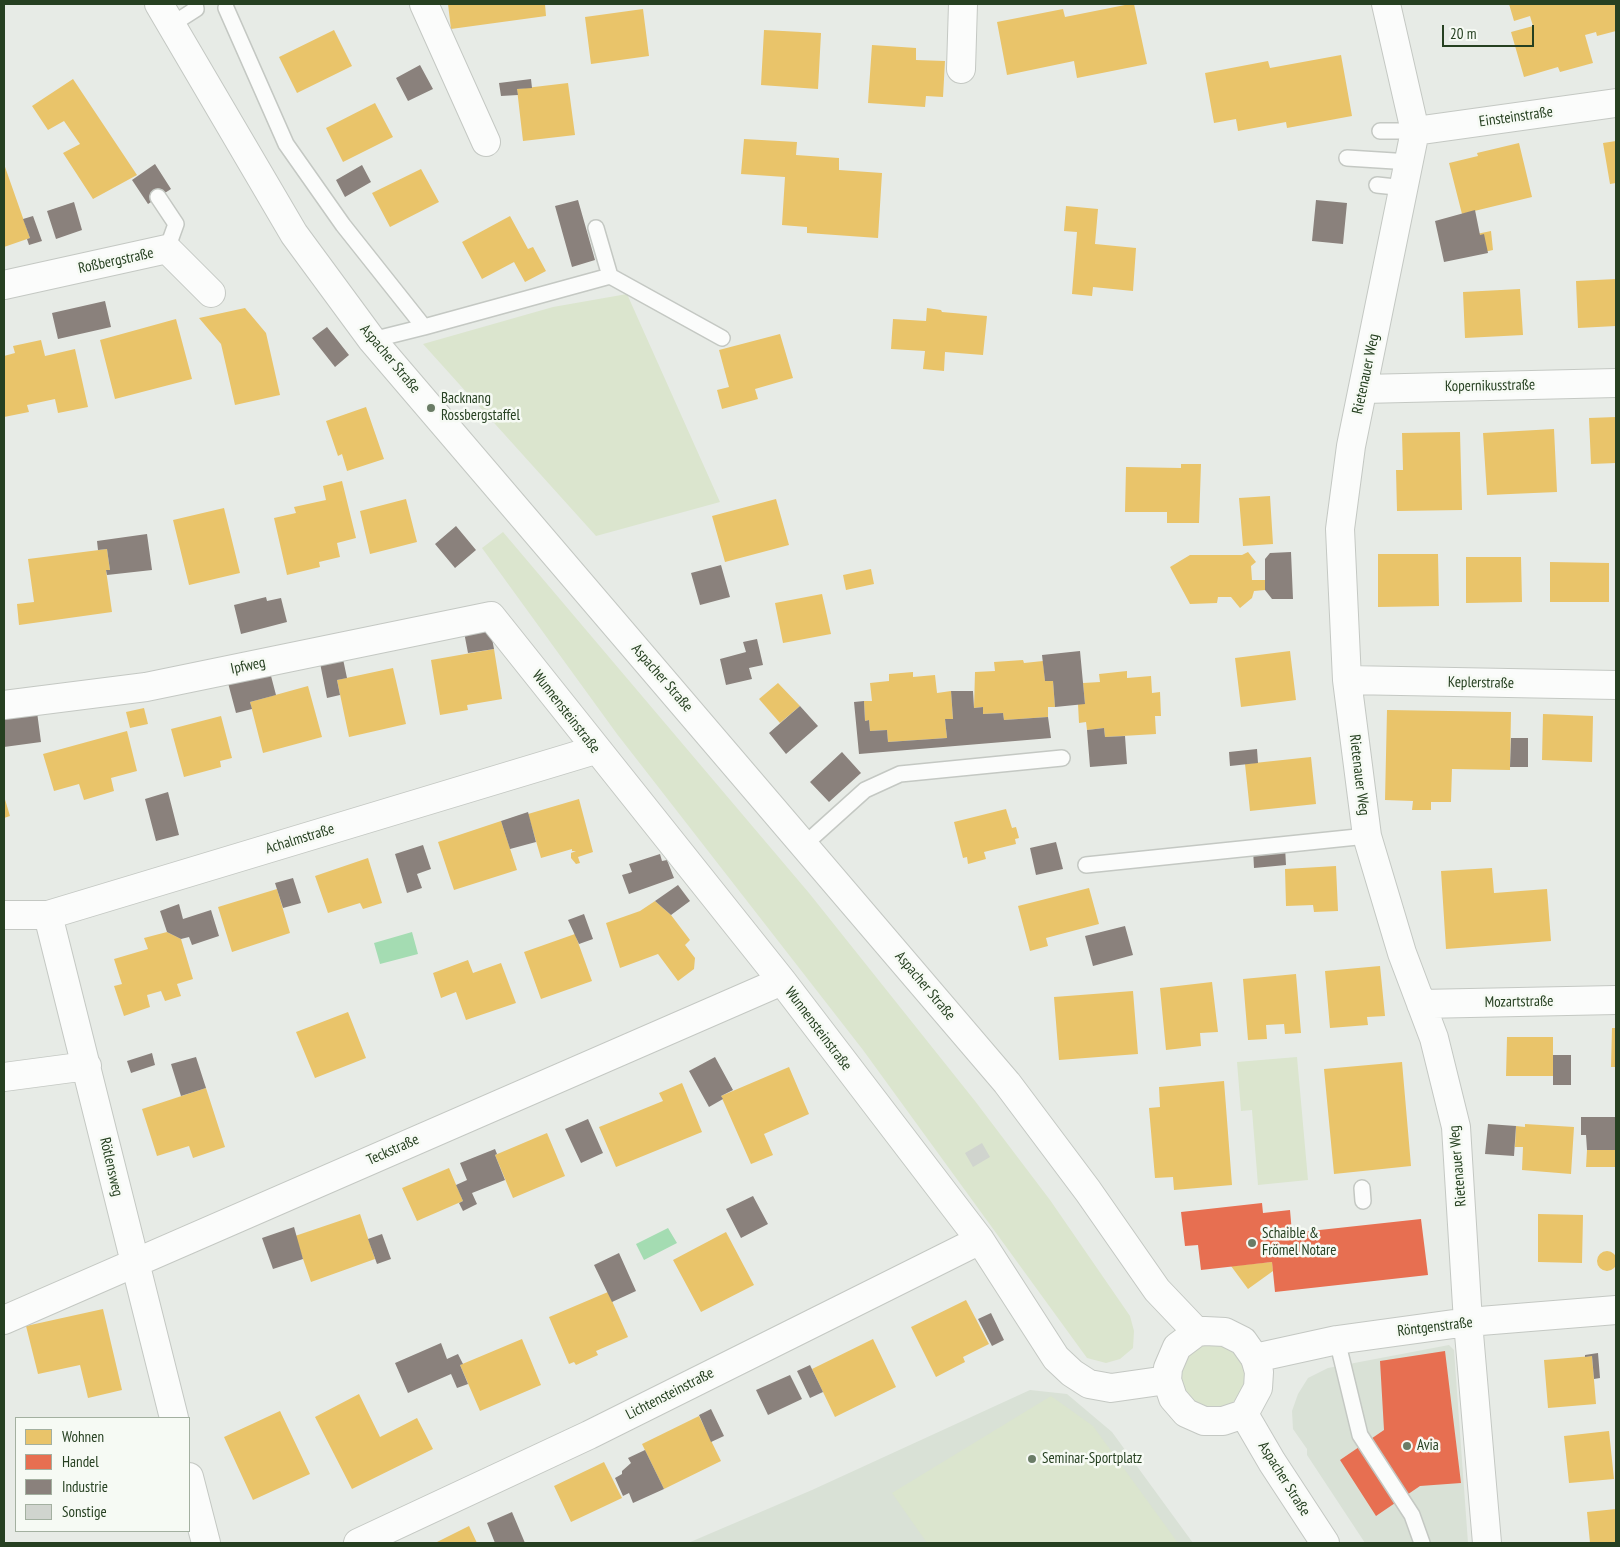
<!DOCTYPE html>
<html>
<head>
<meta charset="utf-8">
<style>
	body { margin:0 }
	#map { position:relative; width:1620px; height:1547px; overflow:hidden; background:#e7ebe6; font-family:"PT Sans Narrow",sans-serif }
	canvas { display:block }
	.frame { position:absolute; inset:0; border:5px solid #264021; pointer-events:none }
	.legend { position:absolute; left:15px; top:1417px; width:175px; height:115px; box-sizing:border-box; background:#f6faf4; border:1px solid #a3b0a0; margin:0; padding:6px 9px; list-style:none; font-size:15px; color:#264021 }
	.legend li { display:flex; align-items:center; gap:10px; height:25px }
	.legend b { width:25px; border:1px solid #a3b0a0 }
	.scale { position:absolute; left:1442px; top:25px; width:92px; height:22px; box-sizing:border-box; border:2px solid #264021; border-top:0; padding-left:6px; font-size:15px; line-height:18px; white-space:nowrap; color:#264021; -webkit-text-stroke:4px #f6faf4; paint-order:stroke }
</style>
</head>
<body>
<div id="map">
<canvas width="1620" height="1547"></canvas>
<div class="frame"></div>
<ul class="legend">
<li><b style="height:14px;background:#e9c46a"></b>Wohnen</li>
<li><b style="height:14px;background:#e76f51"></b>Handel</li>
<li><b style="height:14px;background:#8a817c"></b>Industrie</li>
<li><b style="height:14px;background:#d0d4ce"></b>Sonstige</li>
</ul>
<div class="scale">20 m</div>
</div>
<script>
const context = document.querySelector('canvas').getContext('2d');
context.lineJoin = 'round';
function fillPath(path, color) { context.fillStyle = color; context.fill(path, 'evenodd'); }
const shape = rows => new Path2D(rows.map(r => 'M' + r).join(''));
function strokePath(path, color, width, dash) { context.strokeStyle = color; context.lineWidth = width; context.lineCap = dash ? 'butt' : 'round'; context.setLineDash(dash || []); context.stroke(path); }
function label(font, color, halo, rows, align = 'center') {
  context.font = font + ' "PT Sans Narrow",sans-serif'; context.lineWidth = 5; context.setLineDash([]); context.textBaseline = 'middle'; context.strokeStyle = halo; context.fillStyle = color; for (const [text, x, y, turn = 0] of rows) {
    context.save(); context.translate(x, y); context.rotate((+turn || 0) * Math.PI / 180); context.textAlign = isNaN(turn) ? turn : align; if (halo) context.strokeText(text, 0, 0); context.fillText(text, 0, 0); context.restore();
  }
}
fillPath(shape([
	[1449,1345,1454,1350,1468,1543,1365,1543,1307,1455,1307,1449,1293,1429,1292,1411,1298,1394,1308,1378,1328,1368],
	[1030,1390,1067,1394,1112,1432,1193,1543,688,1543,812,1490]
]), '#d9e1d6');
fillPath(shape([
	[627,294,720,502,596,536,423,344,553,307],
	[503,532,809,893,975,1101,1050,1200,1130,1316,1134,1331,1133,1348,1120,1359,1106,1363,1087,1358,863,1050,617,734,482,548],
	[1297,1057,1308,1180,1258,1185,1252,1110,1241,1111,1237,1062],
	'1180 1376a33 33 0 1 1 66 0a33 33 0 1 1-66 0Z',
	[1051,1396,1093,1426,1178,1543,927,1543,892,1493]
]), '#dbe5ce');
fillPath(shape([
	[412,932,418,954,380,964,374,943],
	[668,1228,677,1243,644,1260,636,1244]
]), '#a4dcb2');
fillPath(shape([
	[448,4,545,4,546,16,451,29],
	[1130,4,1134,4,1147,64,1077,78,1074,61,1007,75,997,22,1063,9,1065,17],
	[1509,4,1616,4,1616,31,1597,36,1596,32,1585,35,1593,63,1560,72,1558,67,1524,77,1511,32,1533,26,1530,16,1514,21],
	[643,9,649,56,591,64,585,17],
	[334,30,352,66,297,93,279,57],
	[764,30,821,33,818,89,761,85],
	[872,45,916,48,916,60,945,61,943,97,926,96,925,107,868,103],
	[1341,55,1352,116,1287,128,1286,122,1238,131,1236,119,1214,123,1205,73,1268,61,1270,68],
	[73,79,137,175,93,199,63,153,80,144,64,121,48,130,32,106],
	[568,83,575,135,523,141,517,89],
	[375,103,393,137,343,162,326,128],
	[744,139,797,142,796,155,839,158,839,170,882,173,878,238,807,233,807,227,782,225,785,177,741,174],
	[1616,141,1616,183,1610,184,1603,143],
	[1519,143,1532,197,1462,214,1449,163,1478,156,1477,153],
	[4,164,30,238,4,247],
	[421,169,439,202,390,227,372,193],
	[1066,206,1098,209,1095,244,1136,248,1133,291,1093,287,1092,296,1072,294,1077,232,1064,231],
	[510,216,528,249,533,247,546,271,525,282,514,262,482,279,462,242],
	[1491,231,1493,250,1471,255,1467,236],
	[1616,279,1616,326,1578,328,1576,281],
	[1520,289,1523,335,1465,338,1463,292],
	[245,308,266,333,280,395,235,405,221,344,199,318],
	[927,308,941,310,942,312,987,316,983,355,945,352,944,371,923,369,925,351,891,349,893,319,926,321],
	[176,319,192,379,115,399,100,340],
	[780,334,793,378,755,389,758,399,722,409,717,390,729,387,719,350],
	[41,340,45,356,75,349,88,407,58,413,55,399,27,405,29,412,4,417,4,356,15,353,13,346],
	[366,407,384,459,347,471,342,454,338,456,326,421],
	[1616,417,1616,463,1591,464,1589,418],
	[1554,429,1557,492,1487,495,1483,433],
	[1460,432,1462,510,1397,511,1396,470,1403,470,1402,433],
	[1181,464,1201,464,1199,523,1167,523,1167,512,1125,512,1126,467,1181,468],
	[342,481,356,538,337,543,340,557,319,562,320,567,287,575,274,518,296,513,294,507,326,500,323,486],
	[1270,496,1273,544,1243,546,1239,498],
	[406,499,417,542,370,554,360,511],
	[776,499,789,545,725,562,712,516],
	[224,508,240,573,189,585,173,520],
	[107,549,110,570,106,570,112,612,19,625,17,604,34,602,28,559],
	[1248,552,1256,562,1251,566,1252,580,1265,580,1265,590,1254,591,1252,598,1240,608,1231,597,1218,597,1217,603,1190,604,1170,567,1190,555,1242,555],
	[1378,554,1438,554,1439,606,1378,607],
	[1466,557,1521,557,1522,602,1466,603],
	[1550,562,1609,563,1609,602,1550,602],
	[871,569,874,584,846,590,843,575],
	[822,594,831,634,783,643,775,603],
	[494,649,502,699,467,705,468,710,440,715,431,660],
	[1290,651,1296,700,1241,707,1235,658],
	[1023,660,1024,663,1043,661,1045,681,1053,681,1055,707,1048,707,1048,717,1004,720,1003,713,983,714,983,707,974,708,975,672,995,671,994,662],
	[393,668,406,724,349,737,337,680],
	[1127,671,1127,678,1151,676,1152,693,1160,692,1161,716,1155,716,1156,734,1105,737,1104,728,1087,730,1086,722,1079,723,1078,704,1085,704,1083,683,1100,682,1099,674],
	[913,672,913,677,935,675,937,693,951,691,953,719,945,719,947,738,888,742,887,730,870,731,869,720,865,721,864,701,872,701,870,683,889,681,889,674],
	[778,683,800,706,780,723,759,699],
	[308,686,322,737,263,753,250,702],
	[144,708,148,724,130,728,126,712],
	[1387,710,1511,712,1510,770,1452,769,1451,802,1431,802,1431,810,1412,810,1413,801,1385,800],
	[1543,714,1593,716,1592,762,1542,760],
	[221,716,232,758,220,761,221,767,184,777,171,729],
	[127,731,137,771,111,778,114,791,84,800,79,784,54,791,43,754],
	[1311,757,1316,804,1250,811,1245,764],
	[4,796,10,816,4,818],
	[579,799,593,852,578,857,580,863,576,864,571,858,571,853,576,851,572,851,572,849,541,858,528,814],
	[1006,809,1012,828,1016,827,1019,838,1015,839,1016,844,984,852,986,859,968,864,967,857,963,858,954,822],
	[501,821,517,870,454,890,438,842],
	[368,858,382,903,363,909,360,903,328,913,315,876],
	[1336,866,1338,911,1314,912,1313,905,1286,906,1285,869],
	[1492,868,1494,893,1547,889,1551,941,1446,949,1441,871],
	[1089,888,1099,924,1046,938,1048,946,1030,951,1018,906],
	[277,889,290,933,232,952,218,907],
	[655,901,671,915,690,940,685,945,695,958,694,969,678,981,658,954,620,968,606,923,640,911],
	[167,932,181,939,193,979,177,984,181,996,165,1001,161,991,147,995,150,1007,124,1016,114,986,122,984,114,959,148,949,144,938],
	[575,934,592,981,541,999,524,952],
	[468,960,473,973,501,963,516,1003,466,1020,456,992,441,998,433,973],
	[1380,966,1385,1016,1367,1017,1368,1025,1330,1028,1325,971],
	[1296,974,1301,1033,1285,1034,1284,1024,1266,1025,1267,1039,1248,1040,1243,979],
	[1212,982,1218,1032,1200,1033,1201,1046,1166,1050,1160,988],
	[1133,991,1138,1054,1059,1060,1054,997],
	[348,1012,366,1058,315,1078,296,1032],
	[1612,1028,1616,1028,1616,1067,1611,1067],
	[1507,1037,1553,1037,1553,1076,1506,1076],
	[1402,1062,1411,1166,1334,1174,1324,1069],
	[789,1067,809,1114,764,1134,773,1155,751,1164,721,1096],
	[1224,1081,1232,1185,1174,1190,1173,1177,1155,1178,1149,1108,1160,1107,1159,1087],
	[682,1083,702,1132,616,1167,599,1127,663,1101,659,1093],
	[206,1088,225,1147,193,1158,189,1146,157,1156,142,1109],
	[1525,1124,1574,1127,1571,1174,1522,1170,1523,1147,1515,1147,1516,1126,1525,1127],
	[547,1133,565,1176,513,1198,495,1155],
	[1587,1150,1616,1150,1616,1167,1586,1167],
	[449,1168,463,1201,417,1221,402,1188],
	[360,1214,375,1259,311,1282,295,1236],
	[1538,1214,1583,1215,1582,1263,1538,1262],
	[726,1232,754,1285,701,1312,673,1260],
	'1597 1261a10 10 0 1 1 20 0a10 10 0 1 1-20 0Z',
	[1272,1262,1273,1271,1248,1289,1231,1266],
	[608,1292,628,1337,596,1351,598,1355,576,1365,574,1362,569,1364,549,1317],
	[966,1300,989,1344,963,1357,965,1362,936,1377,911,1327],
	[103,1309,122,1390,88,1398,80,1365,38,1374,26,1326],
	[522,1339,541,1385,480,1411,460,1365],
	[873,1339,896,1387,835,1417,812,1369],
	[1592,1356,1596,1404,1548,1408,1544,1360],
	[359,1394,380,1437,417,1418,433,1449,352,1489,315,1417],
	[280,1411,310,1474,253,1500,224,1437],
	[699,1416,721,1461,664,1489,642,1444],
	[1609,1431,1614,1479,1569,1483,1564,1436],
	[604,1462,622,1498,571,1522,554,1486],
	[1616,1509,1616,1543,1590,1543,1587,1512],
	[469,1526,477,1543,435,1543]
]), '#e9c46a');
fillPath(shape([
	[1262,1203,1263,1213,1290,1210,1292,1233,1421,1219,1428,1275,1275,1292,1272,1262,1201,1270,1198,1245,1185,1246,1181,1212],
	[1445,1351,1461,1483,1420,1486,1376,1516,1340,1460,1384,1430,1380,1361]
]), '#e76f51');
fillPath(shape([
	[420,65,433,89,408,101,396,78],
	[531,79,532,88,517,89,518,95,501,96,499,83],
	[155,164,171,189,148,204,132,180],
	[362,165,371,182,345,197,336,180],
	[578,200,595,260,572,267,555,206],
	[1316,200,1347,203,1343,244,1312,241],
	[74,202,82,230,56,239,47,211],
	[1475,210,1480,235,1484,234,1488,253,1444,262,1435,221],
	[33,216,42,241,29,245,27,239,30,238,23,219],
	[105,301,111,327,58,339,52,313],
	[327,327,349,355,335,367,312,338],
	[456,526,476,550,455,568,435,544],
	[147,534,152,570,107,575,106,570,110,570,107,549,98,550,97,541],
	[1291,552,1293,599,1272,599,1265,590,1265,559,1270,553],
	[721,565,730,597,700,605,691,573],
	[266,597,267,601,281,598,287,622,241,634,234,605],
	[490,628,494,649,468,653,464,632],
	[757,639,763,665,749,668,752,679,726,685,720,659,746,652,743,642],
	[1080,651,1085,704,1055,707,1053,681,1045,681,1042,655],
	[343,659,347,678,337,680,340,695,327,698,320,663],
	[270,672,276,695,250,702,252,709,236,713,228,683],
	[951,691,973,691,974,708,983,707,983,714,1003,713,1004,720,1048,717,1051,738,859,754,854,702,864,701,865,721,869,720,870,731,887,730,888,742,947,738,945,719,953,719],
	[800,706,818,726,786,754,769,733],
	[37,712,41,742,4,747,4,716],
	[1104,728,1105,737,1125,736,1127,764,1090,767,1087,730],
	[1511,738,1528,738,1528,767,1510,767],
	[1257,749,1258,763,1230,766,1229,752],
	[842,752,861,773,829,802,810,782],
	[168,792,179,835,156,841,145,799],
	[528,812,536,842,510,849,501,821],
	[1056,842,1063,869,1036,875,1030,848],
	[423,845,431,869,417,874,422,888,407,893,395,854],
	[1285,847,1286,865,1254,868,1253,849],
	[660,854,662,861,667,860,674,878,629,894,622,875,632,872,629,864],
	[293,878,301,903,283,908,275,883],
	[678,885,690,901,671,915,655,901],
	[179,904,183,919,211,910,219,936,192,945,189,937,181,939,167,932,160,911],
	[584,914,593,939,579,944,568,920],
	[1125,926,1133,955,1093,966,1085,936],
	[152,1053,155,1065,131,1073,127,1061],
	[1553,1055,1571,1055,1571,1085,1553,1085],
	[196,1057,206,1088,181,1096,171,1064],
	[715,1057,733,1090,721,1096,723,1099,709,1107,689,1071],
	[1581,1117,1616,1117,1616,1150,1587,1150,1586,1135,1581,1135],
	[588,1119,603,1153,581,1163,565,1129],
	[1488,1124,1516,1126,1514,1156,1485,1154],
	[495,1149,497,1154,495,1155,505,1180,472,1193,477,1204,463,1211,459,1203,463,1201,456,1185,467,1180,460,1163],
	[753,1196,768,1224,741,1238,726,1209],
	[294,1227,303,1259,273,1269,262,1238],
	[382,1234,391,1259,377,1264,368,1239],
	[619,1253,636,1291,612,1302,594,1265],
	[991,1313,1004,1340,992,1346,978,1319],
	[441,1343,447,1359,458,1354,463,1364,460,1365,468,1384,457,1388,451,1374,408,1393,395,1363],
	[1598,1353,1600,1378,1594,1379,1592,1356,1585,1357,1585,1355],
	[810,1365,823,1392,810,1398,797,1371],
	[790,1375,802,1399,768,1415,756,1390],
	[711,1409,724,1436,711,1442,699,1415],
	[645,1450,664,1489,633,1503,629,1493,623,1496,615,1478,622,1474,622,1471,631,1463,628,1458],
	[512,1512,525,1543,495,1543,487,1523]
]), '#8a817c');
fillPath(shape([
	[982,1143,990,1157,973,1167,965,1153]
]), '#d0d4ce');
const service = shape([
	[226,8,286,144,343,225,424,327,372,340],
	[171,25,196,9,195,4],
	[1380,131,1415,131],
	[1347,158,1410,162],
	[1377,185,1405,188],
	[158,197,176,224,167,249],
	[610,276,722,338],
	[424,327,610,276,596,228],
	[805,844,865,790,900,774,1062,758],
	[1086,865,1367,836],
	[1362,1188,1363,1201],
	[1337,1340,1360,1435,1412,1515,1422,1543]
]);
const minor = shape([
	[424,4,486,142],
	[1386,4,1415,131,1351,446,1340,529,1347,680,1367,836,1402,953,1434,1038,1456,1127,1468,1322,1487,1543],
	[961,69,963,4],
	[1415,131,1616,103],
	[4,285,167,249,211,293],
	[1363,389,1616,383],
	[1347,680,1616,685],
	[4,705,146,687,491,616,782,981,980,1240,1056,1358,1072,1373,1089,1384,1111,1388,1167,1380],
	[4,915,48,915,595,750],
	[48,915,174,1418],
	[1421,1004,1616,1000],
	[4,1077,87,1066],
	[4,1320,782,981],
	[1255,1358,1337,1340,1468,1322,1616,1310],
	[189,1477,206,1543],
	[358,1543,589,1435,980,1240]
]);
const tertiary = shape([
	[159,4,294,234,372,340,1007,1083,1088,1191,1157,1290,1197,1332],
	[1205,1331,1225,1332,1243,1341,1255,1358,1259,1372,1258,1388,1244,1414,1223,1421,1204,1421,1186,1413,1173,1398,1167,1380,1168,1368,1177,1347,1197,1332,1205,1331],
	[1244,1414,1272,1462,1325,1543]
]);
strokePath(service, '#c4c8c3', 18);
strokePath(minor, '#c4c8c3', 30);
strokePath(tertiary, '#c4c8c3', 30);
strokePath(service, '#fbfcfb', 15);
strokePath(minor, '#fbfcfb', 28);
strokePath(tertiary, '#fbfcfb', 28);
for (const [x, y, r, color] of [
	[431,408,5,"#6a7c66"],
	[1252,1243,5,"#6a7c66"],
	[1407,1446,5,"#6a7c66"],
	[1032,1459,5,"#6a7c66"]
]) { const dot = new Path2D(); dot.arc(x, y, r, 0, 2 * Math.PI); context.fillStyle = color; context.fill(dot); strokePath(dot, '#f6faf4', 2); }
label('15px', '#264021', '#f6faf4', [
	["Einsteinstraße",1516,117,-8],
	["Roßbergstraße",116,261,-12],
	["Aspacher Straße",390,359,50],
	["Rietenauer Weg",1366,374,-78],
	["Kopernikusstraße",1490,386,-1],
	["Ipfweg",248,666,-12],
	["Aspacher Straße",662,678,49],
	["Keplerstraße",1481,683,1],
	["Wunnensteinstraße",566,712,52],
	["Rietenauer Weg",1359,775,83],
	["Achalmstraße",300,839,-17],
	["Aspacher Straße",925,986,50],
	["Mozartstraße",1519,1002,-1],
	["Wunnensteinstraße",818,1029,53],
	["Teckstraße",393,1150,-24],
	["Rietenauer Weg",1458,1166,-95],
	["Rötlensweg",111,1167,77],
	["Röntgenstraße",1435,1327,-7],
	["Lichtensteinstraße",670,1394,-27],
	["Aspacher Straße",1284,1479,58]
]);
label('15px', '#264021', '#f6faf4', [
	["Backnang",441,399],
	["Rossbergstaffel",441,416],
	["Schaible &",1262,1234],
	["Frömel Notare",1262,1251],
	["Avia",1417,1446],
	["Seminar-Sportplatz",1042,1459]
], 'left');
</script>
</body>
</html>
